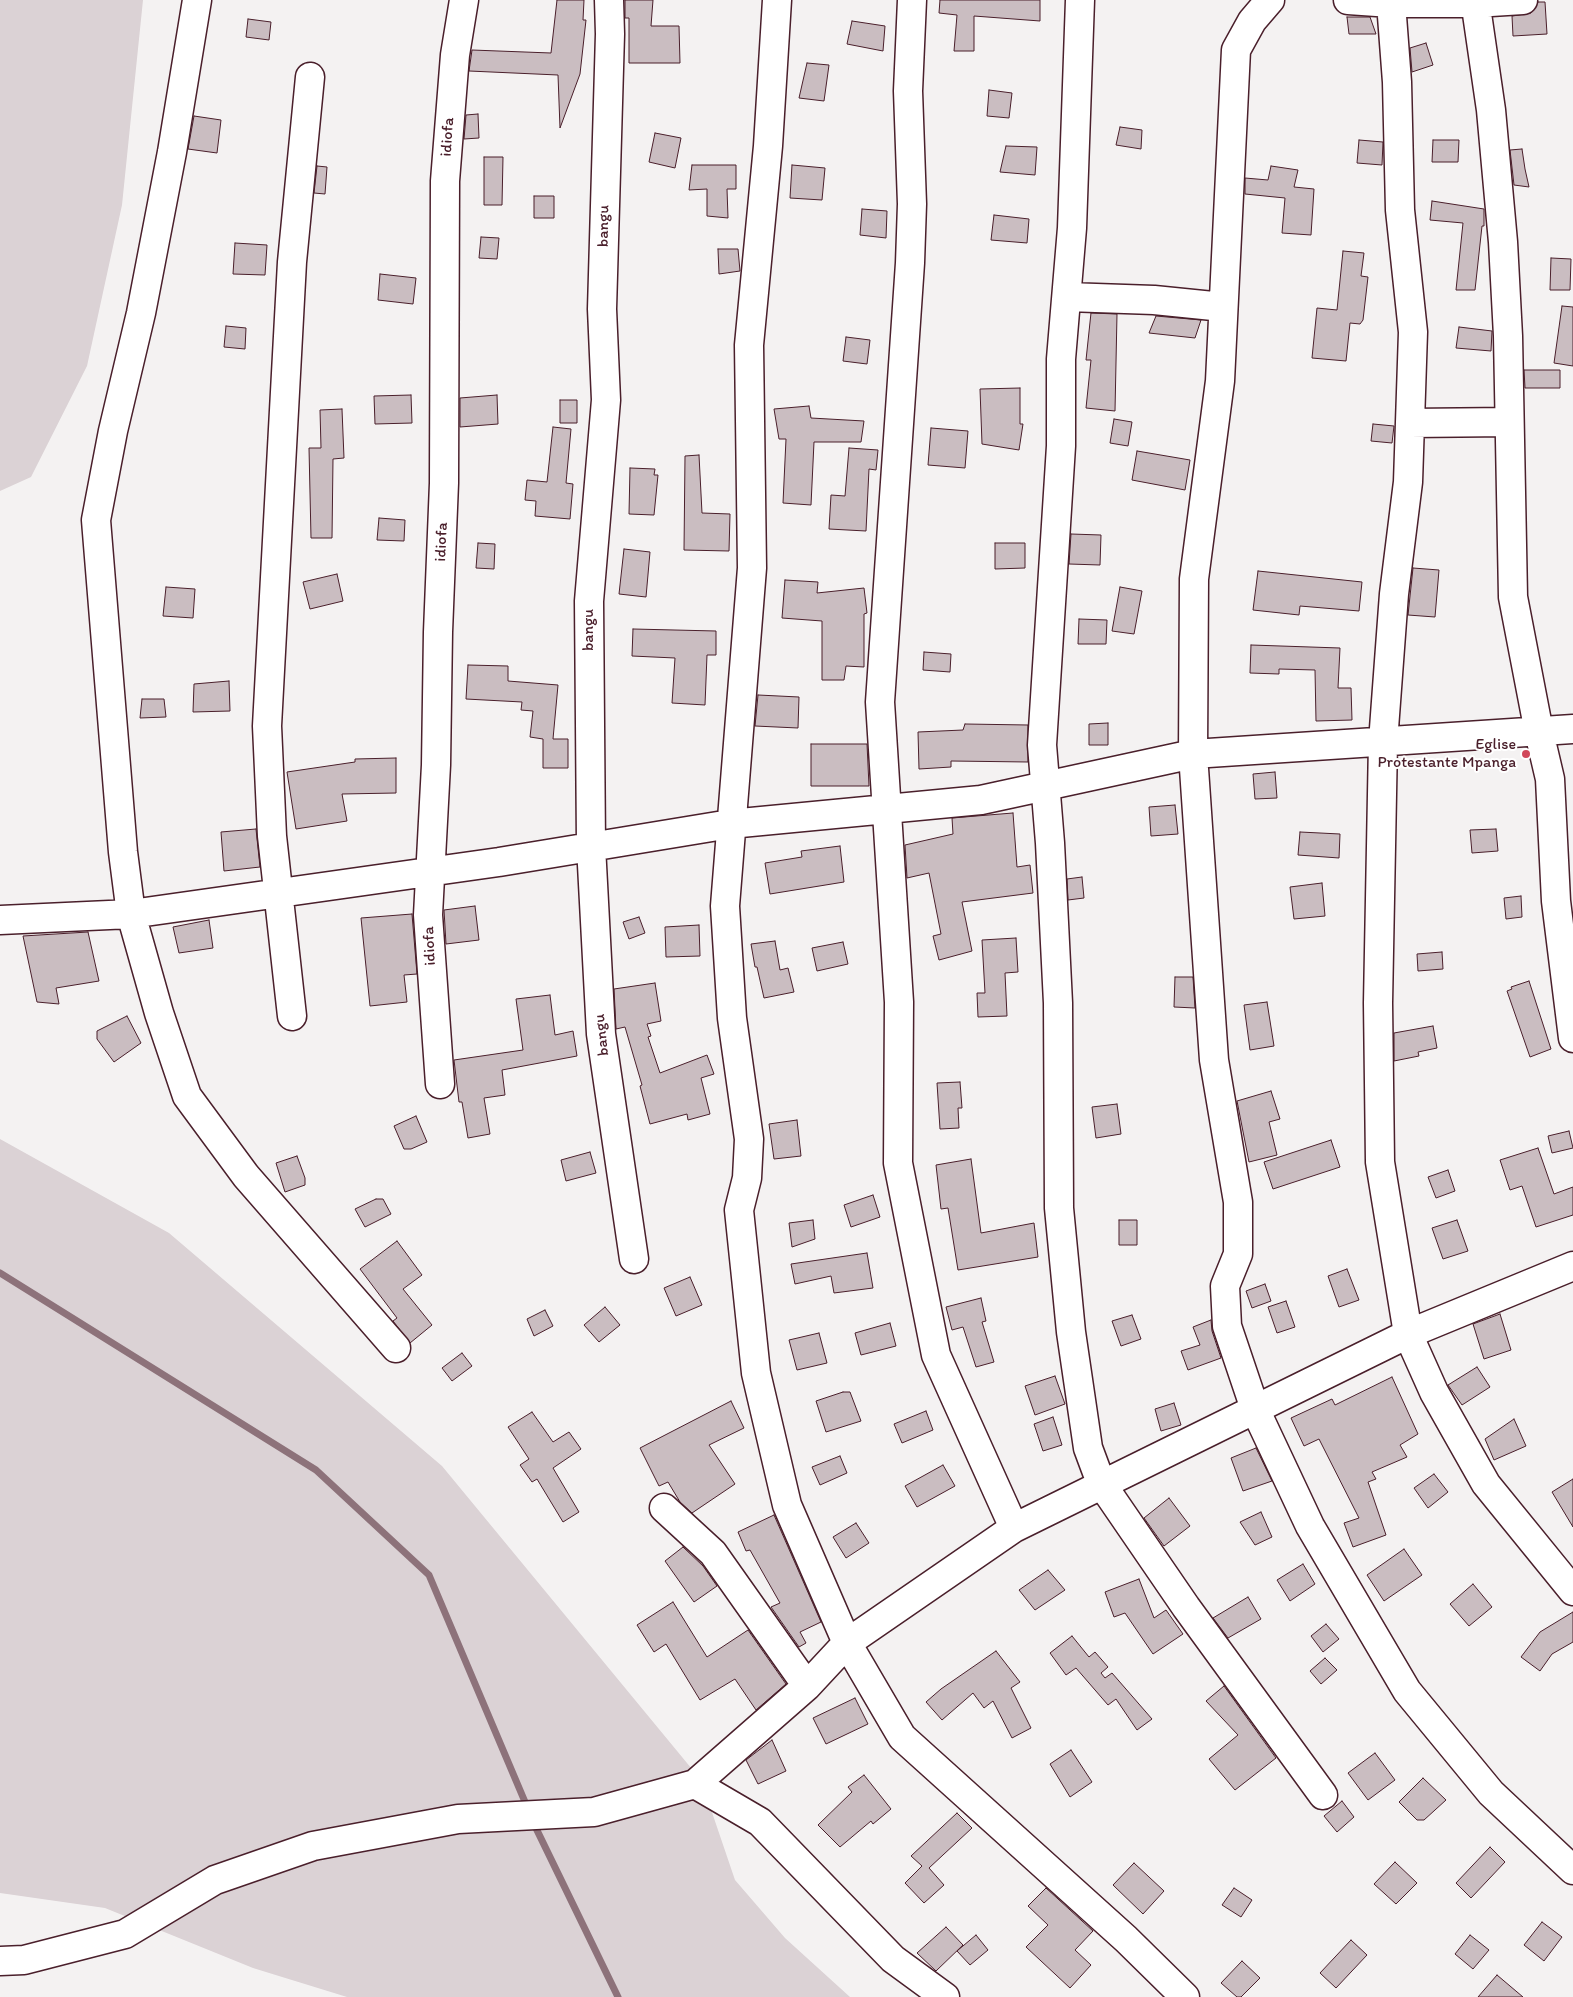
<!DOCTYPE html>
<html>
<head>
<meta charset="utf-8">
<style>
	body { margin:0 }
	canvas { display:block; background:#f4f2f2 }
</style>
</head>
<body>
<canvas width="1573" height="1997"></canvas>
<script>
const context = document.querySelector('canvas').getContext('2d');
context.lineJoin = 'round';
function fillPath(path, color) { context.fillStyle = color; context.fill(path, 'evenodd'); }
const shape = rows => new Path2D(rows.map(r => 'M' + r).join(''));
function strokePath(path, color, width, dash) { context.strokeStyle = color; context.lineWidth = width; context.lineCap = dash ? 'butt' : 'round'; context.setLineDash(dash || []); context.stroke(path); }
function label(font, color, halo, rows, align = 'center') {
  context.font = font + ' Itim,sans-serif'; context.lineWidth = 4; context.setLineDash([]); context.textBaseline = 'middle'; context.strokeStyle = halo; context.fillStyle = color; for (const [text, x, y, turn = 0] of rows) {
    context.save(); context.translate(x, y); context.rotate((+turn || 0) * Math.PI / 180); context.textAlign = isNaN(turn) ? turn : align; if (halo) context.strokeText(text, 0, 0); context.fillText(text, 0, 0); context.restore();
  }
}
fillPath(shape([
	[0,0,143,0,122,205,87,366,31,477,0,491],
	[0,1139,169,1233,442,1466,701,1780,735,1880,785,1938,850,1997,347,1997,253,1968,105,1908,0,1893]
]), '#dbd2d5');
strokePath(shape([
	[0,1273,316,1470,429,1575,528,1809],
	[533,1822,618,1997]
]), '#8d727a', 7);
const building = shape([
	[557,0,584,0,583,20,586,20,580,74,560,128,558,75,469,71,472,50,551,53,557,0],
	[625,0,653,0,651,26,679,26,680,63,629,63,629,18,625,18,625,0],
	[940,0,1040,0,1040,21,974,16,974,51,954,51,957,15,939,13,940,0],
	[1538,2,1545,2,1547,34,1513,36,1512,16,1531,13,1538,2],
	[1347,17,1370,17,1376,34,1349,34,1347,17],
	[248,19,271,22,269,40,246,37,248,19],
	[852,21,885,26,883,51,847,44,852,21],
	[1426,43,1433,65,1412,72,1410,48,1426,43],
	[807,63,829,65,824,101,799,98,807,63],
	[989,90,1012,93,1009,118,987,116,989,90],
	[478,114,479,138,464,139,466,115,478,114],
	[194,116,221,120,217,153,188,149,194,116],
	[1120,127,1142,130,1141,149,1116,145,1120,127],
	[655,133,681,138,675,168,649,162,655,133],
	[1359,140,1383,142,1382,165,1357,163,1359,140],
	[1433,140,1459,140,1458,162,1432,162,1433,140],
	[1006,146,1037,147,1035,175,1000,172,1006,146],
	[1522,149,1525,169,1529,187,1514,185,1510,150,1522,149],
	[484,157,503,157,502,205,484,205,484,157],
	[692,165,736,165,736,189,727,189,728,218,707,216,707,189,689,190,692,165],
	[792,165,825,168,822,200,790,198,792,165],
	[317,166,327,167,325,194,314,193,317,166],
	[1271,166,1298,170,1294,187,1314,189,1311,235,1282,233,1285,198,1245,194,1245,178,1268,180,1271,166],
	[534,196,554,196,554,218,534,218,534,196],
	[1432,201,1484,209,1484,226,1482,226,1475,290,1456,290,1463,223,1430,220,1432,201],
	[862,209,887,211,886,238,860,235,862,209],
	[994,215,1029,219,1027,243,991,240,994,215],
	[481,237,499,238,497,259,479,258,481,237],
	[235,243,267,245,265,275,233,274,235,243],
	[718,249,738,249,740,271,719,274,718,249],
	[1343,251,1364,253,1361,276,1368,277,1363,320,1360,324,1350,323,1346,361,1312,358,1317,308,1337,310,1343,251],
	[1551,258,1571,259,1570,290,1550,290,1551,258],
	[380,274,416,278,413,304,378,300,380,274],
	[1562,306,1573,307,1573,366,1554,363,1562,306],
	[1091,313,1117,314,1115,411,1086,408,1091,360,1086,360,1091,313],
	[1156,316,1201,320,1195,338,1149,333,1156,316],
	[226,326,246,328,245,349,224,347,226,326],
	[1459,327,1492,331,1491,351,1456,348,1459,327],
	[846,337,870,340,867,364,843,361,846,337],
	[1524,370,1560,370,1560,388,1525,388,1524,370],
	[1020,388,1020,424,1023,424,1019,450,982,444,980,389,1020,388],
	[411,395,412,423,375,424,374,396,411,395],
	[497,395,498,424,460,427,460,398,497,395],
	[560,400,577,400,577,423,560,423,560,400],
	[809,406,811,418,864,421,861,442,814,442,811,505,783,503,786,439,779,439,774,409,809,406],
	[342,409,344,458,333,459,332,538,311,538,309,448,321,448,320,410,342,409],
	[1114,419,1132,422,1128,446,1110,443,1114,419],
	[1373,424,1394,426,1392,443,1371,441,1373,424],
	[553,427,571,429,566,483,573,484,570,519,535,516,536,501,525,500,527,480,547,482,553,427],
	[931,428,968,431,965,468,928,465,931,428],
	[849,448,878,450,876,470,869,469,866,531,829,529,831,495,845,496,849,448],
	[1137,451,1190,460,1185,490,1132,480,1137,451],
	[699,455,702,513,730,514,729,551,684,550,685,456,699,455],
	[630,468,655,469,654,475,658,475,654,515,629,514,630,468],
	[379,518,405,520,404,541,377,540,379,518],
	[1071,534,1101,535,1100,565,1069,564,1071,534],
	[478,543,495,544,494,569,476,568,478,543],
	[995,543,1025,543,1025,568,995,569,995,543],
	[624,549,650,552,646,597,619,594,624,549],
	[1413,568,1439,570,1435,617,1408,615,1413,568],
	[1258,571,1362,582,1359,611,1300,606,1299,615,1253,610,1258,571],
	[337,574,343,601,310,609,303,582,337,574],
	[785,580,818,582,817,593,864,588,867,613,864,614,864,667,846,666,844,680,822,680,822,621,782,618,785,580],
	[166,587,195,589,193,618,163,616,166,587],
	[1120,587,1142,591,1134,634,1112,631,1120,587],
	[1079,619,1107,620,1106,644,1078,644,1079,619],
	[633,629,716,631,716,655,707,655,705,705,672,703,675,658,632,656,633,629],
	[1251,645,1340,648,1338,688,1351,688,1352,720,1316,721,1315,670,1279,669,1279,674,1250,673,1251,645],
	[924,652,951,654,950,672,923,670,924,652],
	[468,665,508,666,508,681,558,685,553,739,568,739,568,768,543,768,543,739,530,737,533,711,521,710,522,702,466,699,468,665],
	[229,681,230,711,193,712,194,684,229,681],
	[758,695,799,697,798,728,755,726,758,695],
	[142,699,164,699,166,717,140,718,142,699],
	[1108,723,1108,745,1089,745,1089,724,1108,723],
	[965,724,1028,725,1028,762,951,761,951,767,919,769,918,732,963,730,965,724],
	[811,744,867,744,869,786,811,786,811,744],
	[396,758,396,793,342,794,347,821,296,829,287,772,355,762,355,759,396,758],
	[1275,772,1277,798,1255,799,1253,774,1275,772],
	[1175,805,1178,834,1151,836,1149,807,1175,805],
	[1013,813,1017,867,1030,865,1033,893,962,902,972,951,939,960,933,936,941,934,929,873,907,878,905,845,953,834,952,818,1013,813],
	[256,829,260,867,224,871,221,832,256,829],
	[1496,829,1498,851,1472,853,1470,830,1496,829],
	[1300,832,1340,834,1339,858,1298,855,1300,832],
	[840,846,844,882,770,894,765,863,802,857,801,851,840,846],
	[1082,877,1084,898,1068,900,1067,879,1082,877],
	[1322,883,1325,916,1294,919,1290,887,1322,883],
	[1521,896,1522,917,1506,919,1504,898,1521,896],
	[475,906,479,940,446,944,444,910,475,906],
	[412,914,417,974,404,975,407,1002,370,1006,361,918,412,914],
	[639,917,645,933,629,939,623,922,639,917],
	[209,920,213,948,179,953,173,927,209,920],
	[699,925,700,956,666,957,665,927,699,925],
	[88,932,99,981,56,988,59,1004,37,1002,23,936,88,932],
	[1016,938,1018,972,1005,973,1007,1016,978,1017,977,993,985,993,982,940,1016,938],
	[775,941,780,970,788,968,794,992,764,998,757,967,755,967,751,944,775,941],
	[843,942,848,964,817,971,812,948,843,942],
	[1442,952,1443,969,1418,971,1417,954,1442,952],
	[1175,977,1193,977,1195,1008,1174,1007,1175,977],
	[1529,981,1551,1049,1530,1057,1507,991,1512,989,1511,987,1529,981],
	[655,983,661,1021,647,1024,651,1036,648,1037,660,1073,707,1055,714,1074,701,1078,710,1114,688,1120,687,1114,650,1124,640,1086,642,1085,625,1027,616,1029,614,989,655,983],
	[550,995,555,1035,573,1031,577,1056,502,1070,505,1095,484,1098,490,1134,468,1138,462,1102,459,1102,454,1060,523,1050,516,999,550,995],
	[1267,1002,1274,1046,1250,1050,1244,1005,1267,1002],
	[127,1016,141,1043,114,1062,97,1039,97,1031,127,1016],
	[1433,1026,1437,1048,1418,1052,1419,1056,1394,1061,1394,1033,1433,1026],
	[960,1082,962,1108,958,1108,959,1128,940,1129,937,1083,960,1082],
	[1271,1091,1280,1119,1269,1122,1277,1155,1249,1162,1237,1101,1271,1091],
	[1117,1104,1121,1134,1096,1138,1092,1107,1117,1104],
	[416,1116,427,1142,411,1149,404,1149,394,1126,416,1116],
	[797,1120,801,1156,774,1159,769,1124,797,1120],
	[1569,1131,1573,1148,1552,1153,1548,1136,1569,1131],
	[1331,1140,1340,1167,1273,1189,1264,1162,1331,1140],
	[1538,1148,1554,1194,1573,1187,1573,1215,1536,1227,1522,1186,1510,1190,1500,1160,1538,1148],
	[590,1152,596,1173,566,1181,561,1160,590,1152],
	[297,1156,305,1178,305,1185,285,1192,276,1163,297,1156],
	[971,1159,981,1233,1034,1223,1038,1257,958,1270,948,1208,941,1209,936,1165,971,1159],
	[1448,1170,1455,1191,1436,1198,1428,1177,1448,1170],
	[873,1195,880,1217,851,1227,844,1205,873,1195],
	[376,1199,383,1199,391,1214,365,1227,355,1209,376,1199],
	[813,1220,815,1239,792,1247,789,1223,813,1220],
	[1119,1220,1137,1220,1137,1245,1119,1245,1119,1220],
	[1457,1220,1468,1251,1443,1259,1432,1228,1457,1220],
	[397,1241,422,1275,403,1289,432,1325,410,1343,393,1321,397,1318,360,1269,397,1241],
	[867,1253,873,1288,834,1293,831,1276,795,1284,791,1264,867,1253],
	[1347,1269,1359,1300,1339,1307,1328,1276,1347,1269],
	[690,1277,702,1305,676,1316,664,1288,690,1277],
	[1265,1284,1271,1301,1252,1308,1246,1291,1265,1284],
	[981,1298,986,1321,982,1322,994,1362,976,1367,963,1327,952,1330,946,1307,981,1298],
	[1286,1301,1295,1327,1277,1333,1268,1307,1286,1301],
	[605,1307,620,1325,599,1342,584,1325,605,1307],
	[545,1310,553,1326,534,1336,527,1319,545,1310],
	[1500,1314,1511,1350,1484,1359,1473,1324,1500,1314],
	[1132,1315,1141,1339,1121,1346,1112,1321,1132,1315],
	[1211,1320,1212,1331,1221,1358,1188,1370,1181,1351,1200,1345,1193,1327,1211,1320],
	[890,1323,896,1346,861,1355,855,1333,890,1323],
	[819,1333,827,1363,797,1370,789,1340,819,1333],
	[462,1353,472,1366,452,1381,442,1368,462,1353],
	[1477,1367,1490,1387,1462,1405,1448,1385,1477,1367],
	[1055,1376,1065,1404,1035,1415,1025,1386,1055,1376],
	[1392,1377,1418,1434,1400,1445,1407,1457,1372,1472,1376,1479,1368,1482,1386,1535,1353,1547,1344,1523,1359,1518,1319,1439,1304,1446,1291,1418,1332,1399,1335,1405,1392,1377],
	[843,1392,850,1392,861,1421,826,1432,816,1401,843,1392],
	[731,1401,744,1428,709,1445,735,1484,692,1513,680,1502,668,1482,659,1486,640,1448,731,1401],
	[1174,1403,1181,1425,1161,1431,1155,1409,1174,1403],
	[926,1411,933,1430,902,1443,894,1424,926,1411],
	[532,1412,553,1442,569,1432,581,1449,553,1468,579,1512,563,1522,537,1479,532,1482,520,1465,529,1459,508,1427,532,1412],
	[1053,1417,1062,1445,1043,1451,1034,1424,1053,1417],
	[1514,1419,1526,1446,1494,1460,1485,1439,1514,1419],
	[1256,1448,1272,1481,1243,1491,1231,1458,1256,1448],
	[840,1456,847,1473,820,1485,812,1467,840,1456],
	[943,1465,955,1486,917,1507,905,1486,943,1465],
	[1434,1474,1448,1492,1428,1508,1414,1488,1434,1474],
	[1573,1479,1573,1527,1552,1492,1573,1479],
	[1169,1498,1190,1526,1164,1546,1144,1518,1169,1498],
	[1261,1512,1272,1537,1255,1545,1240,1522,1261,1512],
	[774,1515,821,1622,800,1632,806,1643,799,1647,771,1607,780,1603,750,1550,746,1551,738,1532,774,1515],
	[856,1523,869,1543,846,1558,833,1537,856,1523],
	[683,1547,703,1566,717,1586,694,1602,665,1561,683,1547],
	[1404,1549,1422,1575,1384,1601,1367,1575,1404,1549],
	[1303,1564,1315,1584,1290,1601,1277,1580,1303,1564],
	[1048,1570,1065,1590,1035,1610,1019,1590,1048,1570],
	[1139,1579,1154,1618,1166,1610,1183,1634,1153,1654,1125,1613,1114,1617,1105,1592,1139,1579],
	[1473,1584,1492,1607,1469,1626,1450,1604,1473,1584],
	[1248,1597,1261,1619,1228,1638,1213,1618,1248,1597],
	[673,1602,707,1657,748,1630,786,1684,756,1710,735,1679,700,1700,666,1644,654,1652,637,1625,673,1602],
	[1573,1612,1573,1642,1552,1654,1540,1671,1521,1657,1540,1632,1573,1612],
	[1326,1624,1339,1639,1323,1652,1311,1636,1326,1624],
	[1072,1636,1089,1657,1095,1652,1108,1667,1101,1673,1105,1678,1112,1673,1152,1719,1137,1730,1116,1699,1108,1705,1076,1668,1066,1675,1050,1653,1072,1636],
	[996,1651,1020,1682,1011,1688,1031,1728,1012,1738,993,1701,984,1708,973,1693,942,1720,926,1702,941,1689,996,1651],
	[1325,1658,1337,1670,1321,1684,1310,1671,1325,1658],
	[1224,1686,1276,1758,1235,1790,1209,1759,1238,1735,1206,1701,1224,1686],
	[855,1698,868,1724,826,1744,813,1718,855,1698],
	[772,1740,786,1771,758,1784,746,1760,772,1740],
	[1071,1750,1092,1782,1070,1797,1050,1764,1071,1750],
	[1375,1753,1395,1780,1368,1800,1348,1773,1375,1753],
	[864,1775,891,1809,873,1824,871,1821,840,1847,818,1825,852,1792,848,1787,864,1775],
	[1423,1778,1446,1800,1424,1820,1417,1820,1399,1802,1423,1778],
	[1342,1801,1354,1817,1337,1832,1324,1816,1342,1801],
	[957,1813,972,1828,929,1868,944,1885,924,1903,905,1883,922,1866,911,1856,957,1813],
	[1490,1847,1505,1862,1471,1898,1456,1883,1490,1847],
	[1395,1862,1417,1883,1396,1904,1374,1884,1395,1862],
	[1134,1863,1164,1891,1143,1914,1113,1885,1134,1863],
	[1046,1888,1093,1931,1075,1950,1091,1965,1070,1988,1026,1947,1048,1925,1028,1906,1046,1888],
	[1234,1888,1252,1900,1241,1917,1222,1905,1234,1888],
	[1542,1922,1562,1937,1544,1961,1524,1945,1542,1922],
	[946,1927,963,1945,936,1971,917,1953,946,1927],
	[976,1935,988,1950,970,1965,957,1951,976,1935],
	[1470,1935,1489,1950,1473,1969,1455,1954,1470,1935],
	[1351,1940,1367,1955,1336,1988,1320,1973,1351,1940],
	[1242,1961,1260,1978,1241,1997,1237,1997,1221,1983,1242,1961],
	[1497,1975,1523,1997,1478,1997,1497,1975]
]);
fillPath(building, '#cabdc1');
strokePath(building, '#4a1f2b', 1);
const minor = shape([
	[197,0,172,152,141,313,113,431,96,520,123,852,131,914,159,1013,187,1096,246,1176,396,1348],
	[609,0,610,34,602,309,606,400,589,601,591,846,601,1034,634,1259],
	[777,0,768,146,749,345,752,568,725,906,732,1018,749,1139,747,1178,739,1210,756,1373,787,1505,847,1643,902,1737,1126,1939,1185,1997],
	[912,0,908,91,912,204,910,263,880,702,899,1002,898,1163,936,1355,1014,1528],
	[1080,0,1072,228,1061,359,1061,446,1042,745,1050,843,1058,1003,1059,1208,1071,1332,1088,1448,1101,1483,1186,1607,1323,1795],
	[1270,0,1252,21,1236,50,1220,381,1194,579,1193,754,1214,1060,1238,1202,1238,1254,1225,1286,1227,1326,1255,1409,1310,1526,1407,1691,1491,1793,1573,1870],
	[1348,0,1391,3,1475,3,1523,0],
	[1475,0,1491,110,1503,242,1508,336,1513,597,1539,732,1550,779,1556,901,1573,1038],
	[1391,3,1397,82,1400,210,1413,332,1408,482,1394,594,1383,742,1378,1003,1380,1162,1408,1334,1434,1392,1486,1484,1573,1591],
	[1067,297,1154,300,1223,307],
	[1410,423,1509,422],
	[0,920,131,914,499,862,730,824,981,800,1193,754,1573,729],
	[292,1016,272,836,267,726,292,262,310,77],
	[440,1084,428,915,436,765,438,632,444,483,445,181,455,55,464,0],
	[664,1508,713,1553,807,1686],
	[695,1784,760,1822,893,1959,945,1997],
	[0,1961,24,1960,125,1934,215,1880,313,1846,458,1819,594,1812,695,1784,807,1686,847,1643,1014,1528,1408,1334,1573,1266]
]);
strokePath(minor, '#4a1f2b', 31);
strokePath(minor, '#fff', 28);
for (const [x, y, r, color] of [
	[1526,754,5,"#d1495b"]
]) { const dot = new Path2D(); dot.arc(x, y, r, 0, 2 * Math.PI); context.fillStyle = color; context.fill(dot); strokePath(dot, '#fff', 2); }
label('16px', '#4a1f2b', '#fff', [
	["idiofa",448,137,-86],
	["bangu",604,226,-89],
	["idiofa",442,542,-87],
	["bangu",589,630,-90],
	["idiofa",430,946,-93],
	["bangu",602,1035,-96]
]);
label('16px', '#4a1f2b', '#fff', [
	["Eglise",1516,745],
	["Protestante Mpanga",1516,763]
], 'right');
</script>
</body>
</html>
